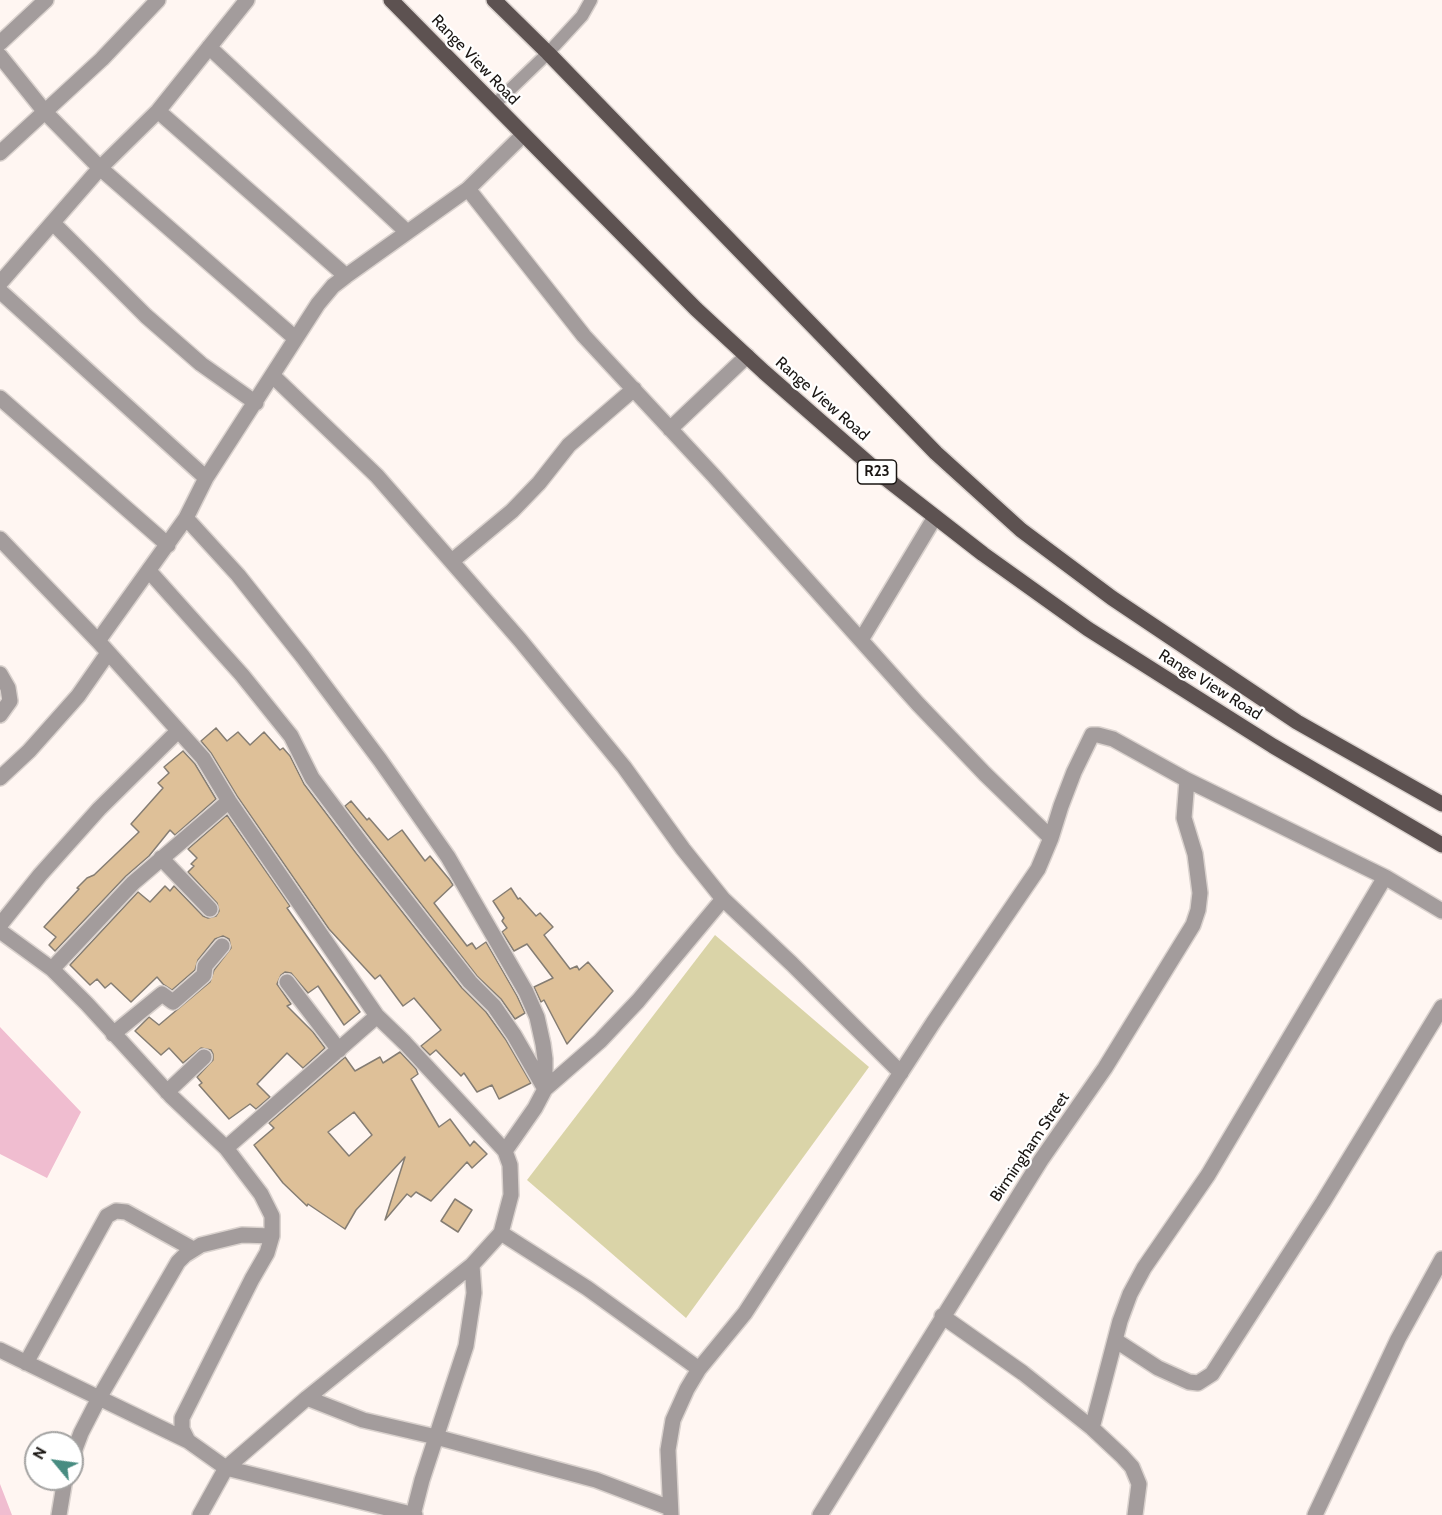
<!DOCTYPE html>
<html>
<head>
<meta charset="utf-8">
<style>
	body { margin:0 }
	#map { position:relative; width:1442px; height:1515px; overflow:hidden; background:#fff6f2; font-family:Cabin,sans-serif }
	canvas { display:block }
	.north { position:absolute; left:24px; top:1431px; width:60px; height:60px; box-sizing:border-box; background:#fff; border:2px solid #a3a2a1; border-radius:50%; rotate:299deg; font-size:16px; font-weight:700; line-height:24px; text-align:center; color:#1a1613 }
	.north::after { content:''; display:block; margin:auto; width:21px; height:27px; background:#488c81; clip-path:polygon(50% 0,100% 100%,50% 72%,0 100%) }
</style>
</head>
<body>
<div id="map">
<canvas width="1442" height="1515"></canvas>
<div class="north">N</div>
</div>
<script>
const context = document.querySelector('canvas').getContext('2d');
context.lineJoin = 'round';
function fillPath(path, color) { context.fillStyle = color; context.fill(path, 'evenodd'); }
const shape = rows => new Path2D(rows.map(r => 'M' + r).join(''));
function strokePath(path, color, width, dash) { context.strokeStyle = color; context.lineWidth = width; context.lineCap = dash ? 'butt' : 'round'; context.setLineDash(dash || []); context.stroke(path); }
function label(font, color, halo, rows, align = 'center') {
  context.font = font + ' Cabin,sans-serif'; context.lineWidth = 4.5; context.setLineDash([]); context.textBaseline = 'middle'; context.strokeStyle = halo; context.fillStyle = color; for (const [text, x, y, turn = 0] of rows) {
    context.save(); context.translate(x, y); context.rotate((+turn || 0) * Math.PI / 180); context.textAlign = isNaN(turn) ? turn : align; if (halo) context.strokeText(text, 0, 0); context.fillText(text, 0, 0); context.restore();
  }
}
fillPath(shape([
	[715,935,869,1067,686,1318,527,1180]
]), '#dad4a8');
fillPath(shape([
	[0,1027,81,1112,47,1178,0,1154],
	[0,1484,12,1515,0,1515]
]), '#f0bdd0');
const building = shape([
	[216,728,227,741,238,732,250,745,264,732,280,750,283,748,290,756,304,784,356,853,462,988,486,1012,506,1040,531,1083,499,1099,492,1085,477,1092,464,1073,461,1076,436,1050,430,1055,421,1046,441,1030,414,998,403,1006,380,975,375,979,329,929,237,796,211,753,201,741,216,728],
	[183,751,195,764,216,799,175,835,170,830,149,856,126,876,55,951,49,945,56,937,44,927,79,889,77,888,87,878,94,875,139,832,131,824,163,788,158,783,169,773,164,767,183,751],
	[351,801,367,820,369,818,388,840,402,830,425,861,430,856,449,879,453,885,434,903,467,946,472,943,476,949,486,942,517,996,525,1013,515,1019,501,999,477,976,345,806,351,801],
	[227,815,290,906,287,908,360,1012,344,1025,318,986,308,993,291,973,285,972,281,975,277,984,291,1004,287,1006,313,1032,325,1048,303,1068,287,1053,257,1084,270,1097,256,1109,250,1104,229,1119,199,1085,202,1083,197,1077,213,1060,213,1054,211,1050,201,1048,183,1063,169,1048,161,1055,135,1031,149,1017,159,1025,210,982,214,970,231,948,229,939,223,936,215,939,198,960,195,970,172,990,163,984,157,977,131,1002,111,983,105,988,97,979,90,985,70,965,138,892,150,902,165,886,170,891,174,886,203,916,208,918,216,916,219,911,217,903,188,872,194,866,191,864,197,858,188,849,227,815],
	[511,888,518,899,520,898,536,916,540,913,553,927,544,935,570,969,577,966,579,970,588,962,613,991,567,1044,544,1000,541,1002,534,987,553,978,527,944,514,951,502,932,507,928,502,921,504,918,493,901,511,888],
	[400,1052,416,1069,418,1074,411,1079,439,1127,450,1119,470,1146,474,1141,487,1154,472,1168,467,1162,431,1201,416,1192,411,1197,407,1194,385,1220,405,1157,356,1210,345,1229,308,1204,307,1206,283,1183,254,1145,274,1128,269,1123,343,1059,345,1057,355,1071,380,1057,383,1063,400,1052],
	[354,1112,372,1135,349,1156,328,1132,354,1112],
	[455,1199,472,1210,458,1232,441,1221,455,1199]
]);
fillPath(building, '#dec098');
strokePath(building, '#857d73', 1.5);
const lane = shape([
	[494,105,548,53,582,16,591,0]
]);
const street = shape([
	[0,43,46,0],
	[209,47,407,232],
	[0,56,45,112,100,168,295,338],
	[158,111,346,276],
	[0,153,102,59,158,0],
	[468,189,584,336,714,476,918,704,985,774,1051,838],
	[53,223,146,316,201,364,256,403],
	[0,283,100,168,158,111,247,0],
	[0,291,206,478],
	[273,376,377,476,520,640,624,767,683,849,723,899,792,964,901,1073],
	[0,398,168,545],
	[670,429,747,356],
	[186,518,238,575,303,657,380,760,448,857,526,992,537,1017,543,1044,545,1059,545,1089,535,1108,505,1151],
	[0,539,98,641,203,758,229,801,377,1016,405,1043,505,1151,510,1165,511,1195,501,1233,472,1265,307,1398,226,1468,200,1515],
	[452,561,512,511,539,483,569,445,634,389],
	[149,571,242,675,291,736,312,778,364,847,470,982,494,1006,514,1035,545,1089,600,1041,638,1001,723,899],
	[861,640,935,517],
	[98,641,186,518,206,478,318,304,333,286,346,276,468,189,523,135],
	[0,674,8,688,10,701,0,715],
	[0,778,29,751,78,696,108,653],
	[161,858,210,909],
	[0,925,40,875,99,809,178,731],
	[0,931,52,969,87,1004,171,1096,226,1148,261,1194,272,1216,272,1236,267,1253,252,1279,182,1418,182,1429,188,1441,226,1468,415,1515],
	[52,969,133,883,229,801],
	[287,982,339,1050],
	[113,1034,162,994,173,1002,204,975,205,966,222,946],
	[167,1092,204,1057],
	[226,1148,377,1016],
	[501,1233,587,1288,699,1369],
	[942,1316,1023,1373,1092,1428,1122,1456,1132,1467,1139,1484,1135,1515],
	[1115,1340,1158,1368,1189,1382,1198,1383,1212,1374,1323,1202,1442,1007],
	[0,1350,188,1441],
	[26,1363,107,1216,116,1211,126,1212,193,1249],
	[307,1398,363,1420,436,1437,596,1480,670,1508],
	[1092,1428,1120,1321,1130,1294,1144,1268,1208,1175,1385,877],
	[72,1457,81,1433,99,1398,178,1262,185,1255,201,1245,242,1235,272,1236],
	[59,1515,65,1479],
	[413,1515,422,1480,466,1346,474,1293,472,1265],
	[671,1515,668,1450,673,1420,687,1389,699,1369,745,1313,933,1023,1038,869,1051,838,1061,806,1074,772,1092,735,1098,735,1113,739,1187,780,1385,877,1442,911],
	[820,1515,1041,1160,1105,1068,1193,925,1198,910,1200,893,1195,854,1184,818,1187,780],
	[1315,1515,1398,1339,1442,1259]
]);
const primary = shape([
	[391,0,696,309,764,372,884,477,983,554,1088,629,1273,746,1442,845],
	[494,0,548,53,936,453,1021,530,1112,598,1297,722,1442,804]
]);
strokePath(lane, '#dad2ce', 15);
strokePath(street, '#dad2ce', 18);
strokePath(primary, '#dad2ce', 18);
strokePath(lane, '#a39c9c', 12);
strokePath(street, '#a39c9c', 15);
strokePath(primary, '#5d5251', 15);
for (const [x, y, w] of [
	[877,472,39]
]) { const box = new Path2D(); box.roundRect(x - w / 2, y - 12, w, 24, 4.5); context.fillStyle = '#fff'; context.fill(box); strokePath(box, '#1a1613', 1.5); }
label('bold 15px', '#1a1613', null, [
	["R23",877,472]
]);
label('16px', '#1a1613', '#fff', [
	["Range View Road",475,60,46],
	["Range View Road",822,399,41],
	["Range View Road",1210,685,32],
	["Birmingham Street",1030,1147,-56]
]);
</script>
</body>
</html>
